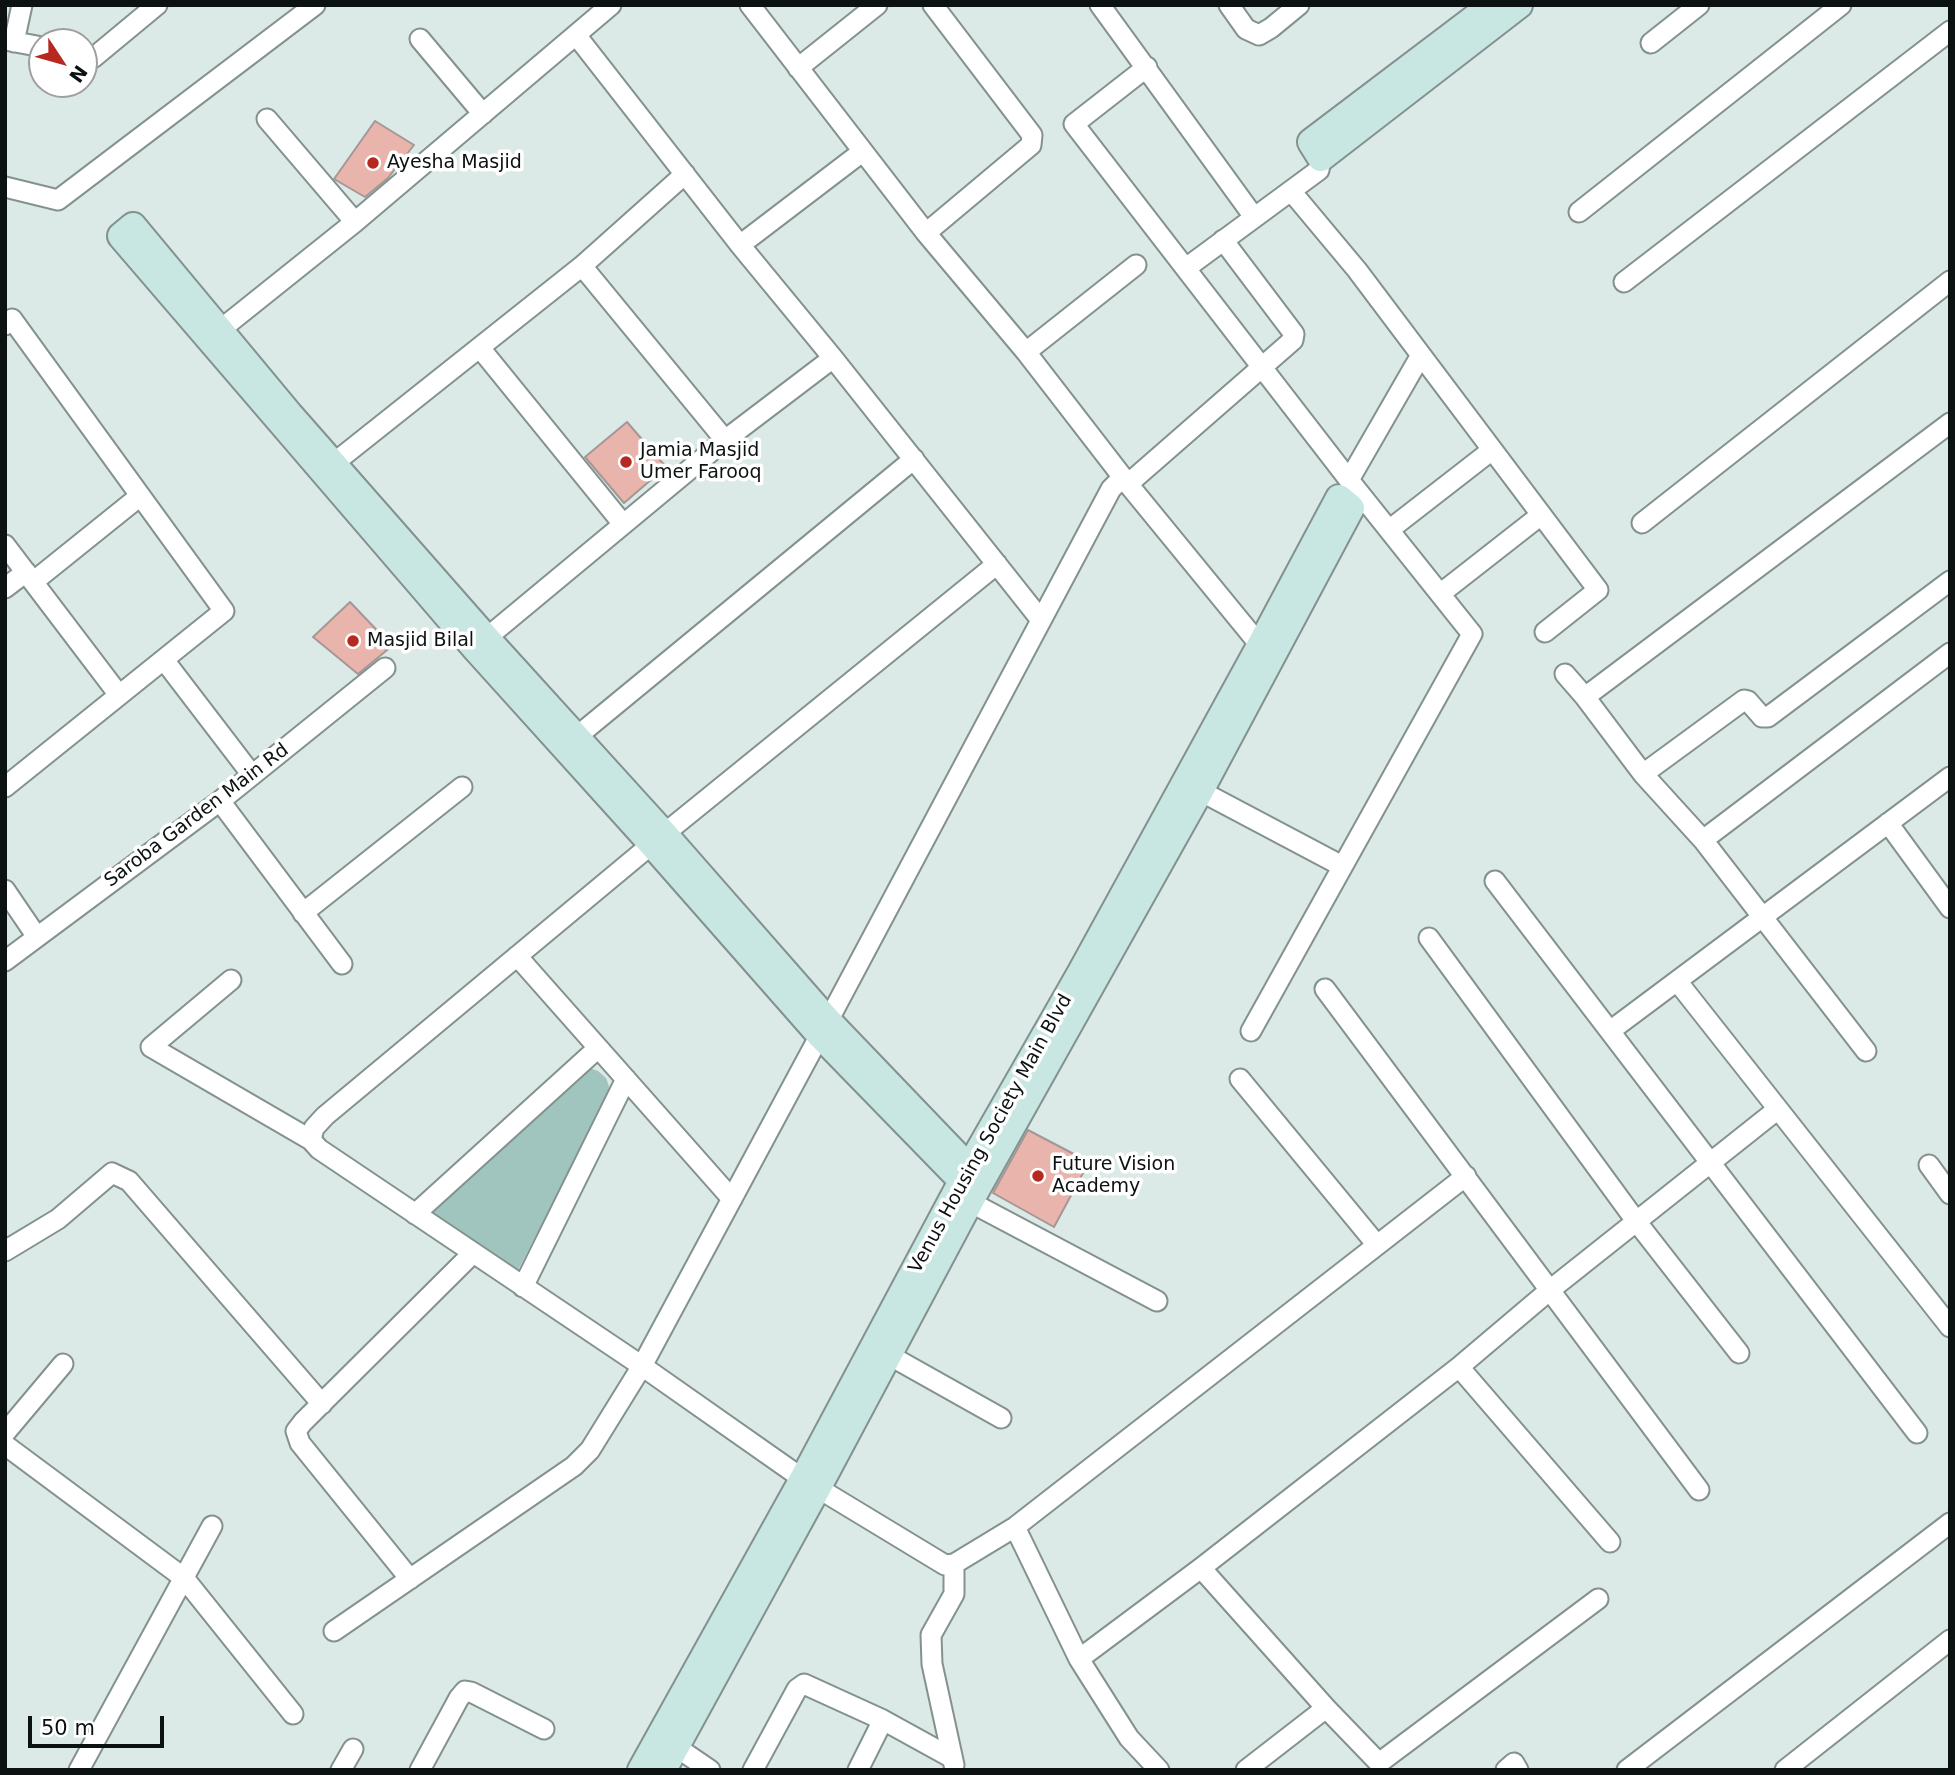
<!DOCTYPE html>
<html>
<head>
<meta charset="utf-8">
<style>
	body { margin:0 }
	#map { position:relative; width:1955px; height:1775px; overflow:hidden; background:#dbeae7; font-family:"DejaVu Sans",sans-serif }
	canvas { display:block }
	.frame { position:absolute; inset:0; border:7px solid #0c1211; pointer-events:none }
	.north { position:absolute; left:28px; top:28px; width:70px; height:70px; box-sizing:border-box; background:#fff; border:2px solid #9ea0a0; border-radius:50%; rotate:126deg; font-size:19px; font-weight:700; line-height:28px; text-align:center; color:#0c1211 }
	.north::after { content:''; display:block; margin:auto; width:24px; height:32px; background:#b72820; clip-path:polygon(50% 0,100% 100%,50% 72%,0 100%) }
	.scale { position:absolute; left:28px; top:1716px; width:136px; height:32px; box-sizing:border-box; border:4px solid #0c1211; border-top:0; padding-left:9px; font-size:21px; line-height:24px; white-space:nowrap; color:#0c1211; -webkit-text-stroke:5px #fff; paint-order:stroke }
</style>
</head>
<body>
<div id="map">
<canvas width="1955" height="1775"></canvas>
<div class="frame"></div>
<div class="north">N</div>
<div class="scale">50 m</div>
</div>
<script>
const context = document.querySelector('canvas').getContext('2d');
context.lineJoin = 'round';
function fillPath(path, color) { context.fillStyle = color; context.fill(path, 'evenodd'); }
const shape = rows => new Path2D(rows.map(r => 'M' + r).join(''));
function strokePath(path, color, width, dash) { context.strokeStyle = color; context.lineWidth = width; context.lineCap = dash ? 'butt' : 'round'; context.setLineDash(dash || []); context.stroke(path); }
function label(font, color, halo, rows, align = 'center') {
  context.font = font + ' "DejaVu Sans",sans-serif'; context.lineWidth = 7; context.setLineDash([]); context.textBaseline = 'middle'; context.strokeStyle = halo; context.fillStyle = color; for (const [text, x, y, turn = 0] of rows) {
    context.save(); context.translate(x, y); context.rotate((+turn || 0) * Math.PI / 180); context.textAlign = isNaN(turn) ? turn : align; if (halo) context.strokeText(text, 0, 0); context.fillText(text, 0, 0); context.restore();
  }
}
fillPath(shape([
	[587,1067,598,1071,606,1078,609,1086,608,1096,518,1270,432,1212]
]), '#a0c5be');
const building = shape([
	[375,121,414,145,388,178,365,197,334,179,375,121],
	[627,422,666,467,624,503,585,457,627,422],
	[350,602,392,646,358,674,313,637,350,602],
	[1028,1130,1089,1162,1054,1227,993,1193,1028,1130]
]);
fillPath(building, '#e8b4ac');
strokePath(building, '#a59795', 2);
const street = shape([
	[750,5,926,233,1026,352,1128,484,1268,655],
	[1100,5,1254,217],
	[1229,5,1246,29,1259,35,1271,28,1299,5],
	[576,35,740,245,833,358,1041,620],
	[420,39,483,114],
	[5,40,42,47],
	[14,42,22,5],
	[1651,43,1699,5],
	[84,56,93,58,157,5],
	[1147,67,1074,124,1349,480,1472,634,1251,1031],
	[798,68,877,5],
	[267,119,355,222],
	[5,187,58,200,315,5],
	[1291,191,1357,270,1421,355,1349,480],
	[1579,212,1841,5],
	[926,233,1031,145,1032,135,933,5],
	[740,245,862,152],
	[582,266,725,440],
	[1186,268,1319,170,1321,158],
	[1624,282,1950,31],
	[5,325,12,319,224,611,5,787],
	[211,339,220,330,355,222,611,5],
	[480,348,623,524],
	[1026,352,1136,265],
	[1421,355,1598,590,1545,632],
	[324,471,582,266,685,174],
	[1128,484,1293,340,1294,334,1223,240],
	[1642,523,1950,281],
	[1389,530,1492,450],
	[5,545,119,695],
	[33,582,140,496],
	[5,588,26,572],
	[1440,594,1541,515],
	[478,645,725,440,833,358],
	[164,660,252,775],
	[1565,674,1585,697,1643,774,1703,840,1866,1051],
	[1585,697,1950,423],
	[575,738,914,459],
	[1643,774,1744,700,1748,701,1762,717,1768,717,1950,581],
	[1189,785,1342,866],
	[220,801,342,964],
	[1888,823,1950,908],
	[664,834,997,564],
	[1703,840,1950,653],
	[1495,881,1917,1433],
	[5,890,37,937],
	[303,913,462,787],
	[1429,938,1636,1221,1739,1353],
	[517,956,732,1199],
	[5,961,220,801,385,668],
	[231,980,151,1047,311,1140,319,1149,642,1366,803,1479,945,1565,954,1564,1015,1527,1466,1176],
	[1677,981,1950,1327],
	[1325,989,1699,1490],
	[828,1021,1111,489,1123,477],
	[1610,1031,1950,777],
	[1240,1079,1377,1245],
	[311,1140,314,1128,325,1116,652,844],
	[1929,1165,1950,1194],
	[970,1202,1157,1301],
	[415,1214,598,1048],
	[5,1251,58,1219,112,1173,129,1181,322,1404],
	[523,1287,626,1079],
	[878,1349,1001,1418],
	[1459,1367,1610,1542],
	[5,1433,63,1364],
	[5,1445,184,1578,293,1714],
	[1015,1527,1079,1659,1129,1738,1159,1770],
	[1201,1568,1326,1708],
	[410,1579,300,1443,296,1431,303,1422,472,1254],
	[334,1631,574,1466,590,1450,642,1366,820,1035],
	[1079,1659,1201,1568,1459,1367,1550,1290,1778,1109],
	[666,1740,710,1770],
	[954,1765,932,1664,931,1635,954,1594,954,1564],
	[79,1770,212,1526],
	[341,1770,353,1749],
	[420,1770,459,1698,465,1691,471,1692,544,1729],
	[753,1770,797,1689,804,1684,883,1720,952,1758],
	[858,1770,883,1720],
	[1246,1770,1326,1708,1379,1763,1598,1599],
	[1506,1770,1514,1763,1518,1770],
	[1627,1770,1950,1523],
	[1785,1770,1950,1640]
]);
const secondary = shape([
	[1492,5,1311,142,1321,158,1519,5],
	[973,1192,820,1035,652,844,475,648,121,236,133,226,290,415,486,638,664,834,828,1021,969,1168,982,1177],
	[641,1770,803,1479,969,1168,1080,974,1260,646,1339,498,1351,508,1200,791,974,1194,818,1487,663,1770]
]);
strokePath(street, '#83918f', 23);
strokePath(secondary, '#83918f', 30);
strokePath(street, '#fff', 19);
strokePath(secondary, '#c8e7e3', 26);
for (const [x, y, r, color] of [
	[373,163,7,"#b72820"],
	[626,462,7,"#b72820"],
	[353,641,7,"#b72820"],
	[1038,1176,7,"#b72820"]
]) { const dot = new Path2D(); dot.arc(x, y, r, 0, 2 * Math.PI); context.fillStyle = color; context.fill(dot); strokePath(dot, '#fff', 2.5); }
label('19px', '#0c1211', '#fff', [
	["Ayesha Masjid",387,163],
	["Jamia Masjid",640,451],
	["Umer Farooq",640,473],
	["Masjid Bilal",367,641],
	["Future Vision",1052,1165],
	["Academy",1052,1187]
], 'left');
label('19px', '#0c1211', '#fff', [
	["Saroba Garden Main Rd",197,816,-37],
	["Venus Housing Society Main Blvd",991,1134,-61]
]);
</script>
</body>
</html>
